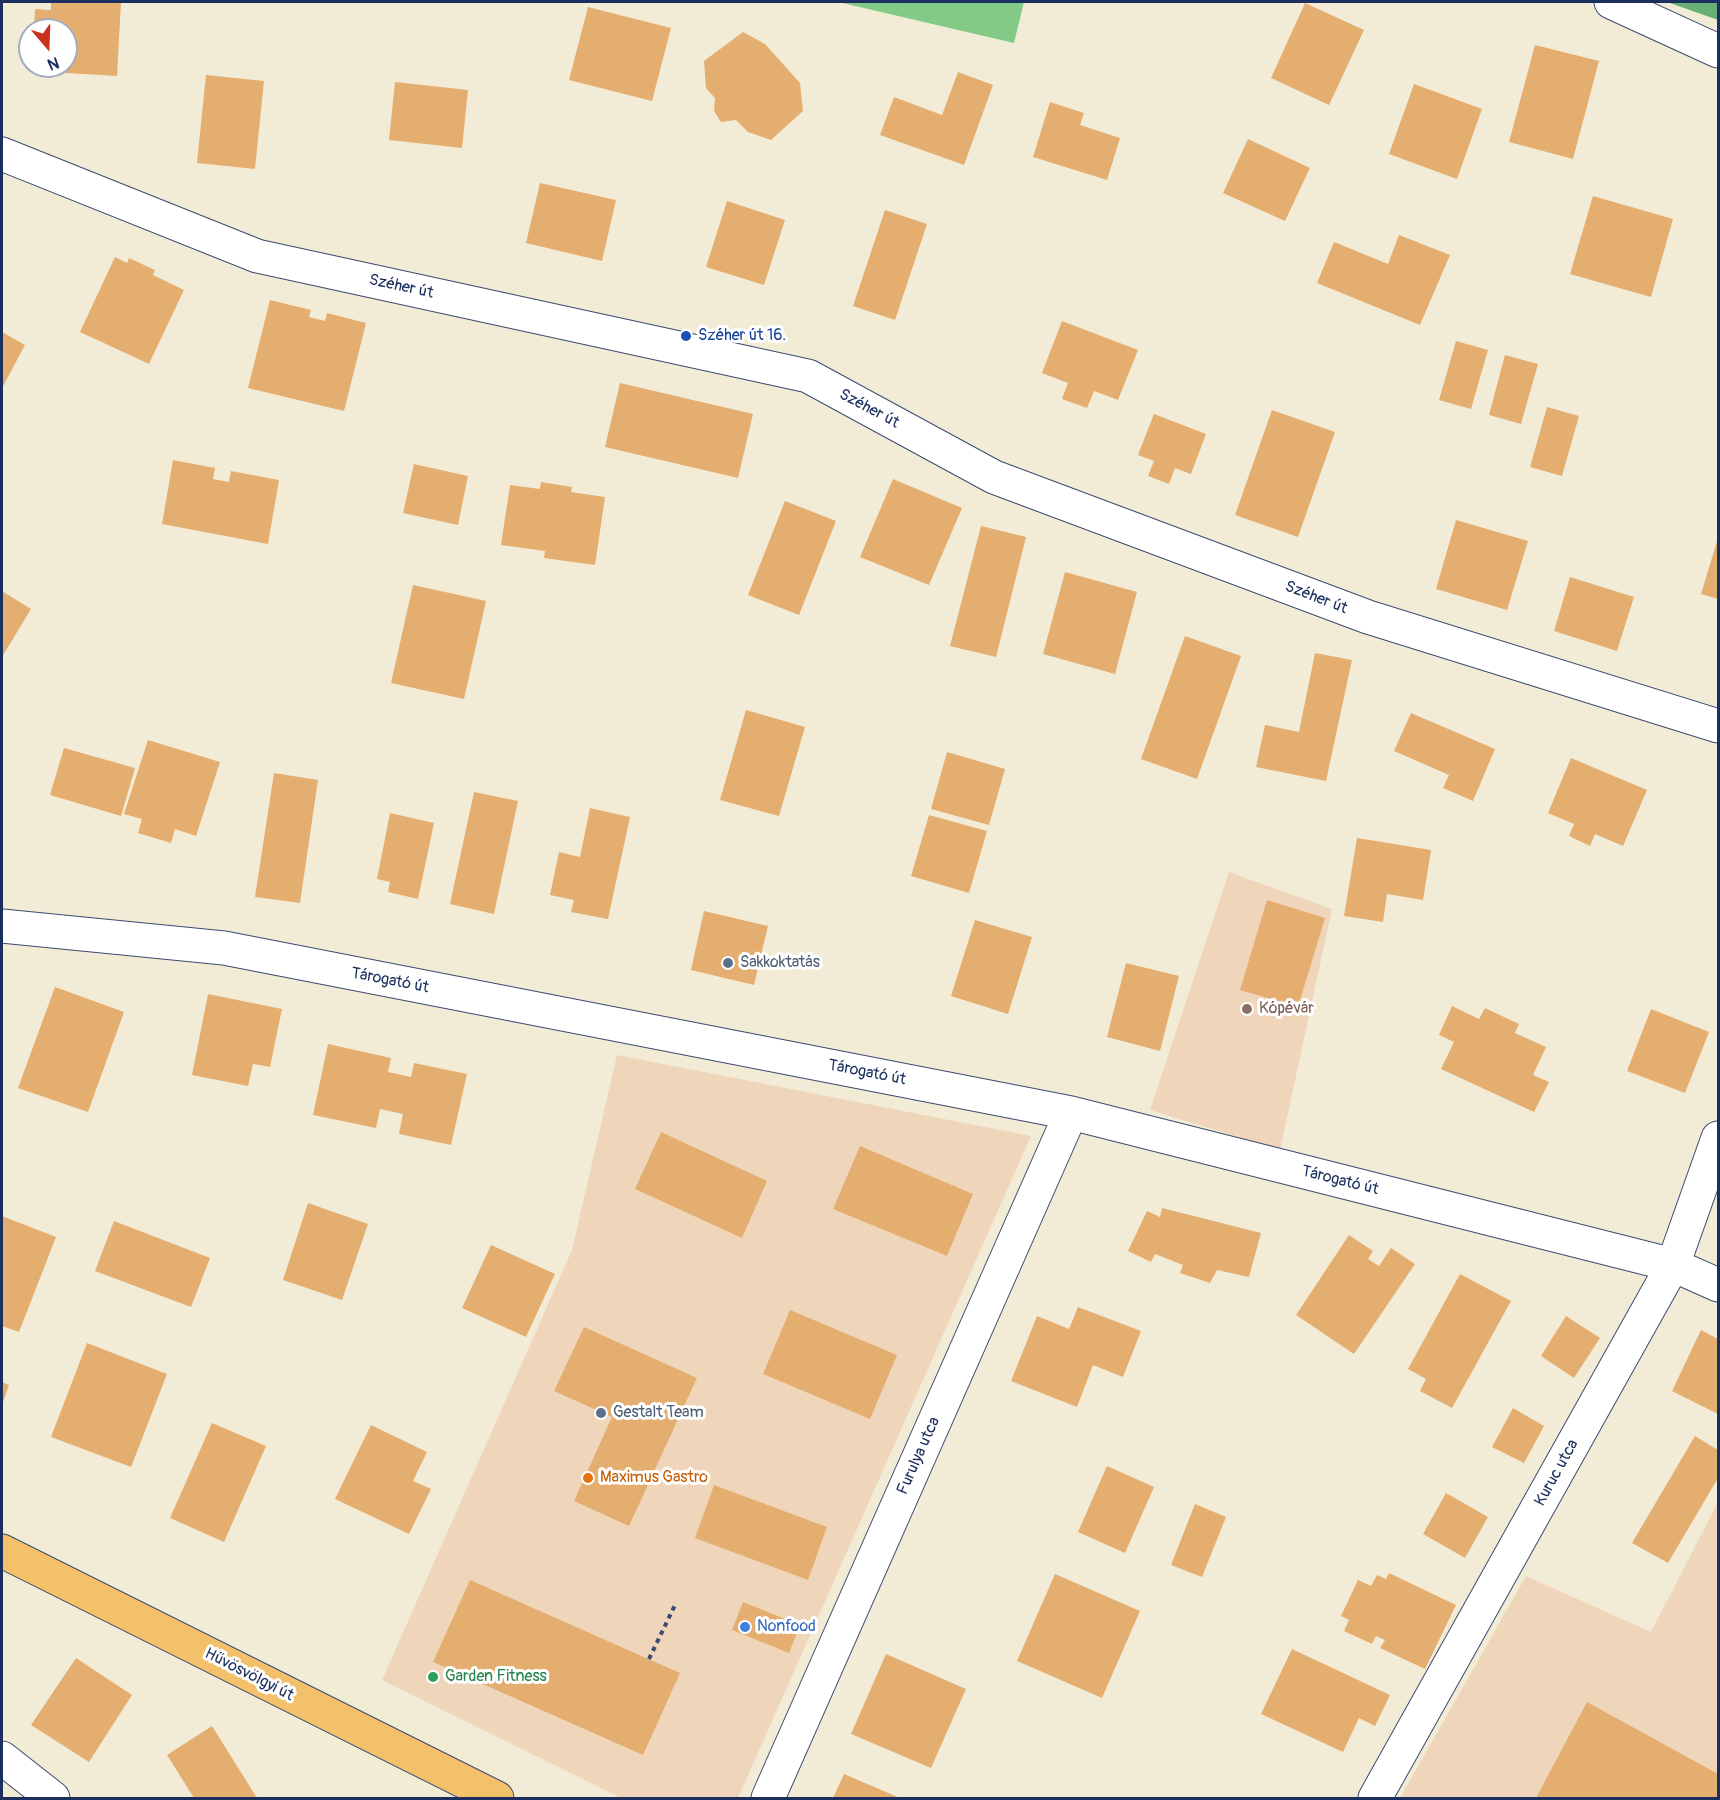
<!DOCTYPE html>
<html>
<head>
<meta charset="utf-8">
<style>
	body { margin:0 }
	#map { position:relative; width:1720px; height:1800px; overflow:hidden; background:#f2ecd7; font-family:Pangolin,sans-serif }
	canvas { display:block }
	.frame { position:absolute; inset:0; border:3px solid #1b2f5e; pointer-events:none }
	.north { position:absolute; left:18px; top:18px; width:60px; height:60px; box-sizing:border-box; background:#fff; border:2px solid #a4acbf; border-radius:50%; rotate:161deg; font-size:16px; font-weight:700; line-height:24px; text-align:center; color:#1b2f5e }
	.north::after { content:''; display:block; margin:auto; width:21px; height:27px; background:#c8321e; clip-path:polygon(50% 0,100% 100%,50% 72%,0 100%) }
</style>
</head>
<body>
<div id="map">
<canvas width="1720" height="1800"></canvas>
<div class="frame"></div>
<div class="north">N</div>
</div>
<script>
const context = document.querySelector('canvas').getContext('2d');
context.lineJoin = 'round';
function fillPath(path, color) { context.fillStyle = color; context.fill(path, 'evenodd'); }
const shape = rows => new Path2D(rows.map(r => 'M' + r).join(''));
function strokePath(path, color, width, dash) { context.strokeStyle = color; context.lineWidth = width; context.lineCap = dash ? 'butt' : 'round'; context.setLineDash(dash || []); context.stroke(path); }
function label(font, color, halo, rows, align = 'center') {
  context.font = font + ' Pangolin,sans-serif'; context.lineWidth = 6; context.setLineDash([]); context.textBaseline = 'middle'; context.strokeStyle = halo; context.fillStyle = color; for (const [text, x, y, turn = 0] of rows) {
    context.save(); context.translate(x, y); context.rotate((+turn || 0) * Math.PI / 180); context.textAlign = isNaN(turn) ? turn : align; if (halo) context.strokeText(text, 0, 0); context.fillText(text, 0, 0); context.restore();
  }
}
fillPath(shape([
	[1229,872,1332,909,1280,1150,1150,1110],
	[617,1055,1031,1136,738,1798,621,1798,382,1680,572,1250],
	[1718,1502,1718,1798,1400,1798,1526,1576,1651,1632]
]), '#efd6bb');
fillPath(shape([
	[838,2,1024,2,1014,43]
]), '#82ca86');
fillPath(shape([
	[1667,2,1718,2,1718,20]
]), '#69ae73');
fillPath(shape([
	[51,2,121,2,117,76,32,71,32,66,66,66,66,30,34,30,35,9,51,10],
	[1305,3,1364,30,1329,105,1271,78],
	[588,7,671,28,652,101,569,80],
	[743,32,765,44,800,83,803,111,771,140,748,132,736,120,721,122,714,111,715,98,706,88,704,61],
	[1535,45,1599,61,1573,159,1509,142],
	[958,72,993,85,964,165,880,135,894,97,942,115],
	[206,75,264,81,255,169,197,163],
	[395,82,468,90,462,148,389,140],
	[1414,84,1482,109,1457,179,1389,154],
	[1050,102,1084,113,1080,125,1120,138,1107,180,1033,157],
	[1248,139,1310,168,1285,221,1223,193],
	[540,183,616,200,602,261,526,243],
	[1593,196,1673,219,1651,297,1570,274],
	[727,201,785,220,764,285,706,267],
	[885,210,927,224,895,320,853,306],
	[1399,235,1450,255,1420,325,1317,283,1334,242,1388,264],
	[115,257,127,263,129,258,155,270,153,275,184,290,149,364,80,332],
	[270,300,311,310,309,317,325,321,327,313,366,323,344,411,248,388],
	[1062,321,1138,350,1118,400,1094,391,1087,408,1062,399,1068,383,1042,373],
	[2,332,25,345,2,388],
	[1456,341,1488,350,1471,409,1439,400],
	[1505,355,1538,364,1521,424,1489,415],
	[620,383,753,414,738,478,605,447],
	[1547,407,1579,416,1562,476,1530,467],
	[1272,410,1335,432,1298,537,1235,515],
	[1154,414,1206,434,1191,474,1175,468,1169,484,1148,476,1154,461,1138,455],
	[173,460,215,468,213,479,229,482,231,471,279,480,268,544,162,524],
	[414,464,468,476,458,525,403,513],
	[893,479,962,508,929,585,860,557],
	[541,482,572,487,571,492,605,497,595,565,544,558,545,551,501,545,510,485,540,489],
	[785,501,836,521,799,615,748,595],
	[1456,520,1528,541,1507,610,1436,589],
	[981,526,1026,537,996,657,950,646],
	[1718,538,1718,599,1701,594],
	[1065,572,1137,592,1115,674,1043,654],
	[1570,577,1634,597,1617,651,1554,631],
	[413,585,486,601,464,699,391,683],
	[2,591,31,609,2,657],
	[1185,636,1241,656,1197,779,1141,759],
	[1315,653,1352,660,1326,781,1256,767,1265,725,1299,732],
	[746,710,805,727,779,816,720,800],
	[1411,713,1495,749,1473,801,1443,788,1449,775,1394,751],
	[148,740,220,762,196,836,175,829,171,843,138,833,142,819,124,814],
	[64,748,135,768,121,816,50,795],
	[947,752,1005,769,989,825,931,809],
	[1571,758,1647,790,1623,846,1595,834,1590,846,1569,836,1574,824,1548,813],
	[274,773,318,780,300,903,255,897],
	[474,792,518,801,494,914,450,904],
	[590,808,630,817,608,919,571,912,574,900,550,895,559,852,580,857],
	[390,813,434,823,418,899,388,892,390,882,377,879],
	[929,815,987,831,969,893,911,876],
	[1357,838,1431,850,1423,900,1387,894,1383,922,1344,916],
	[1267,900,1325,918,1298,1007,1240,990],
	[704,911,768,926,754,985,691,970],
	[975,920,1032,937,1008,1014,951,996],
	[1126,963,1179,976,1160,1051,1107,1037],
	[55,987,124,1012,88,1112,18,1088],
	[208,994,282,1009,270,1067,253,1064,248,1086,192,1075],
	[1452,1006,1479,1019,1485,1008,1519,1024,1515,1033,1546,1047,1533,1075,1549,1082,1534,1112,1441,1069,1454,1042,1439,1035],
	[1651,1009,1709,1032,1685,1093,1627,1071],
	[328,1044,391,1058,388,1072,411,1077,414,1063,467,1074,451,1145,399,1134,403,1114,380,1109,376,1128,313,1115],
	[661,1132,767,1181,742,1238,635,1189],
	[860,1146,973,1194,947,1256,833,1209],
	[308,1203,368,1224,342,1300,283,1280],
	[1162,1208,1261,1233,1249,1277,1217,1270,1210,1283,1180,1273,1183,1265,1155,1254,1151,1262,1128,1251,1147,1211,1160,1217],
	[2,1216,56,1237,19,1332,2,1326],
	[114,1221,210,1258,191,1307,95,1271],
	[1349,1235,1373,1251,1368,1259,1379,1266,1391,1248,1415,1264,1354,1354,1296,1315],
	[491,1245,555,1274,526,1337,462,1308],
	[1460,1274,1511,1301,1452,1408,1420,1391,1426,1379,1408,1369],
	[1078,1307,1141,1331,1123,1377,1093,1365,1077,1407,1011,1381,1037,1316,1069,1329],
	[790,1310,897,1355,870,1419,763,1374],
	[1566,1316,1600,1338,1574,1378,1541,1356],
	[584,1327,697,1378,629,1526,574,1501,612,1417,554,1391],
	[1701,1330,1718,1339,1718,1414,1672,1391],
	[87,1343,167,1374,131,1467,51,1437],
	[2,1382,9,1385,2,1405],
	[1513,1408,1544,1426,1524,1463,1492,1447],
	[212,1423,266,1446,224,1542,170,1518],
	[371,1425,427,1452,413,1481,431,1489,409,1534,335,1499],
	[1695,1436,1718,1450,1718,1478,1668,1563,1632,1543],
	[1107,1466,1154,1487,1125,1553,1078,1532],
	[714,1485,827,1527,808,1580,695,1538],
	[1446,1493,1488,1517,1465,1558,1423,1534],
	[1195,1504,1226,1517,1202,1577,1171,1565],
	[1389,1573,1456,1605,1425,1669,1380,1648,1385,1640,1376,1636,1372,1644,1344,1631,1349,1620,1341,1616,1358,1580,1371,1586,1377,1575,1386,1579],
	[1055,1574,1140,1611,1102,1698,1017,1661],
	[470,1580,680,1673,643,1755,433,1662],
	[743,1602,800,1625,789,1653,732,1630],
	[1292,1649,1390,1695,1375,1726,1359,1718,1343,1752,1261,1714],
	[886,1654,966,1689,931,1768,851,1734],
	[76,1658,132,1695,89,1762,31,1725],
	[1587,1702,1718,1774,1718,1798,1536,1798],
	[212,1726,257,1798,194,1798,167,1755],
	[844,1774,900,1798,833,1798]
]), '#e5ae71');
const minor = shape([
	[1611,2,1718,51],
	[2,154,257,256,808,376,994,477,1368,617,1718,726],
	[2,926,224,948,1071,1113,1673,1265,1718,1285],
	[2,1758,53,1798],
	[768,1798,1071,1113],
	[1375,1798,1673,1265,1718,1138]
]);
const major = shape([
	[2,1551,497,1798]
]);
strokePath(minor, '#3b4b70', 35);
strokePath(major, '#3b4b70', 35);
strokePath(shape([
	[649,1659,675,1605]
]), '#3b4b70', 4, [4.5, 4.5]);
strokePath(minor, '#fff', 33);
strokePath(major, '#f4c16b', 33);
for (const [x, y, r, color] of [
	[686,336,6,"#1a4fb4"],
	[728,963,6,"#5c6f8a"],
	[1247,1009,6,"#8d6e63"],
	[601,1413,6,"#5c6f8a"],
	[588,1478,6,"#e8710a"],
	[745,1627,6,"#3f7fe0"],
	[433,1677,6,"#2e9e5b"]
]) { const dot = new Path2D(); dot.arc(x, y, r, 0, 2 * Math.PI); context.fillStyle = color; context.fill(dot); strokePath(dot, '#fff', 2); }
label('16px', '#1b2f5e', '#fff', [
	["Széher út",401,287,12],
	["Széher út",869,409,28],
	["Széher út",1316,598,21],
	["Tárogató út",390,981,11],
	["Tárogató út",867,1073,11],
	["Tárogató út",1340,1181,14],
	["Furulya utca",919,1456,-66],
	["Kuruc utca",1557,1473,-61],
	["Hűvösvölgyi út",249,1675,27]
]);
label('16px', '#164399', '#fff', [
	["Széher út 16.",698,336]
], 'left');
label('16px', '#4e5e75', '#fff', [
	["Sakkoktatás",740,963],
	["Gestalt Team",613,1413]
], 'left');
label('16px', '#785e54', '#fff', [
	["Kópévár",1259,1009]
], 'left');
label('16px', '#c56008', '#fff', [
	["Maximus Gastro",600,1478]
], 'left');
label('16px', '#366cbe', '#fff', [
	["Nonfood",757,1627]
], 'left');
label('16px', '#27864d', '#fff', [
	["Garden Fitness",445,1677]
], 'left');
</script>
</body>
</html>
